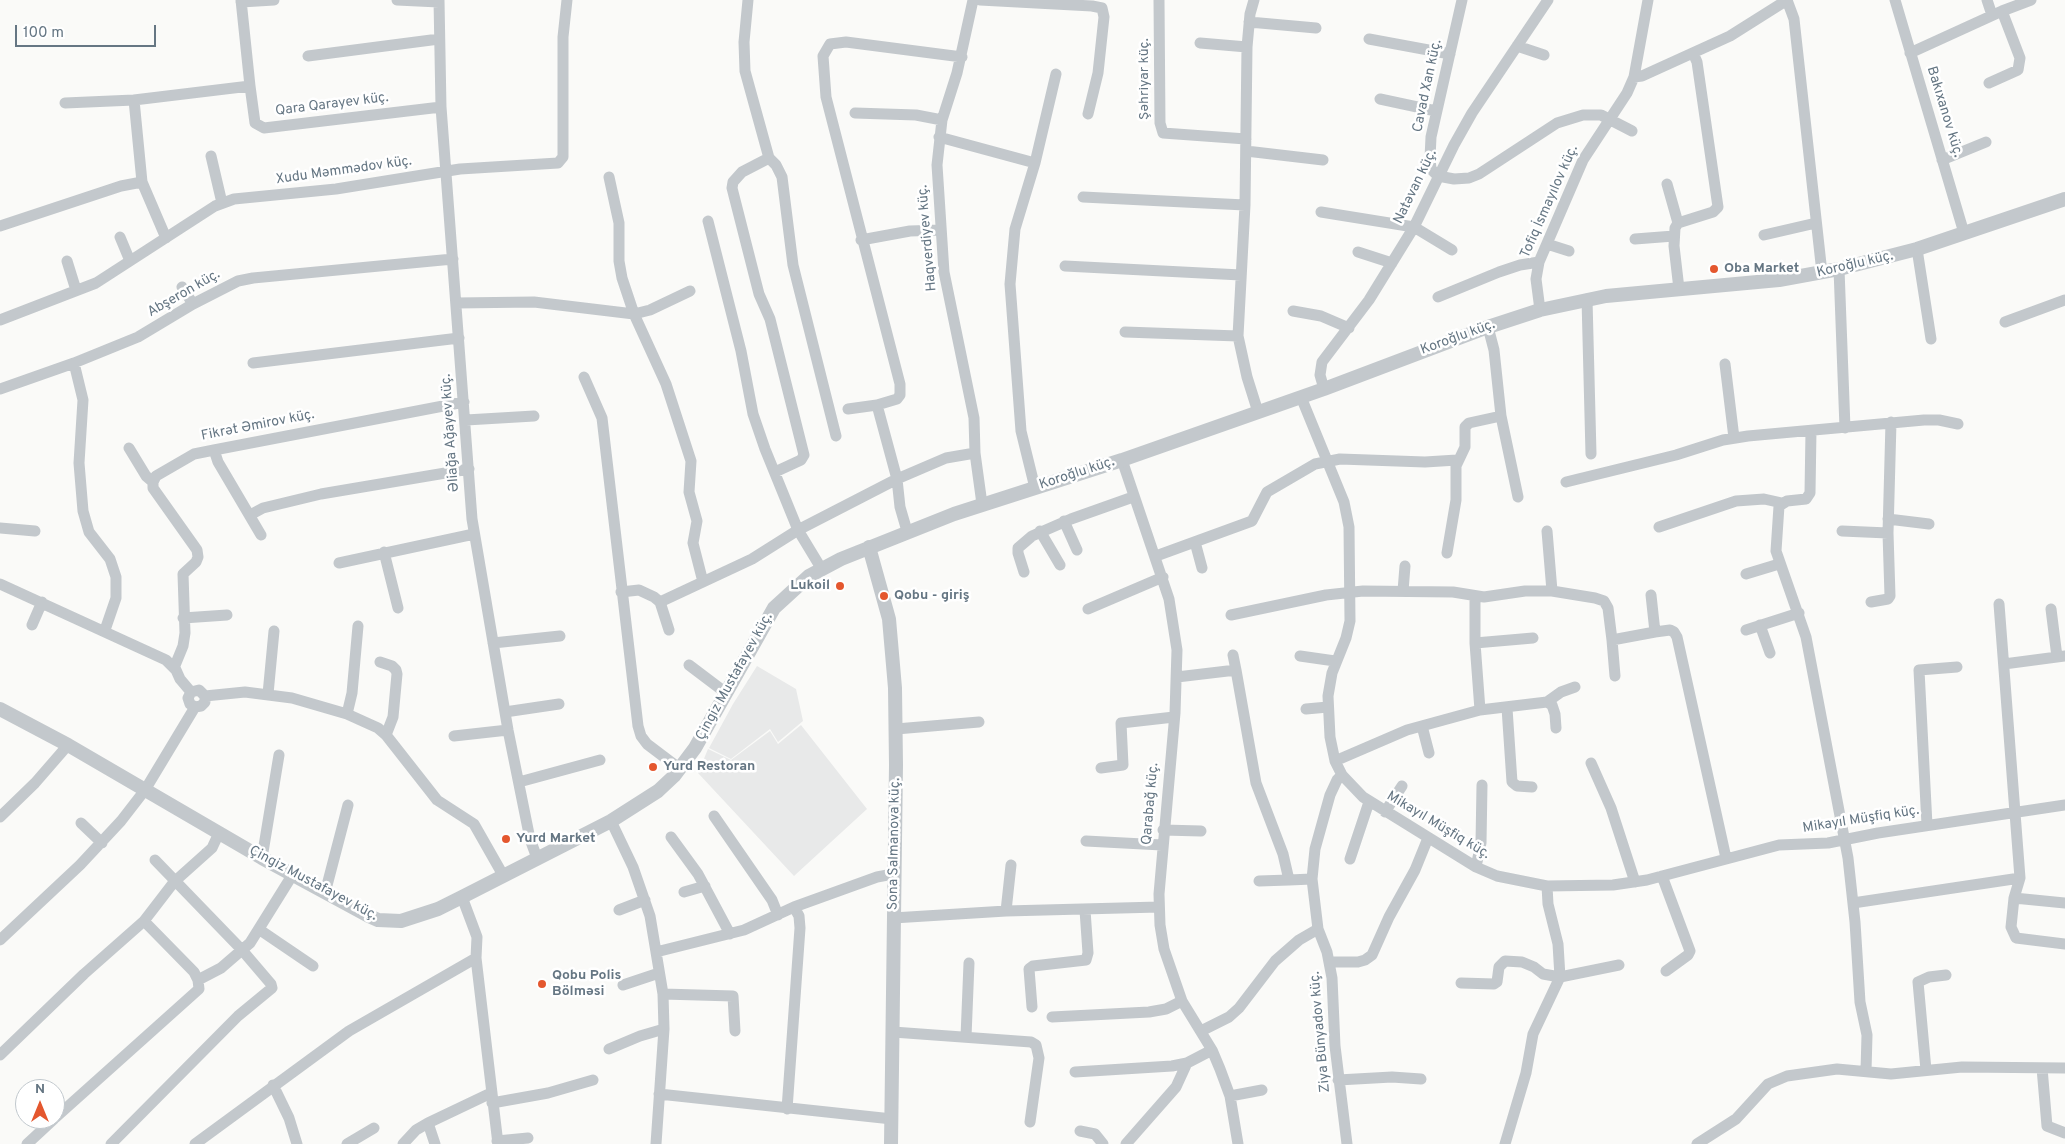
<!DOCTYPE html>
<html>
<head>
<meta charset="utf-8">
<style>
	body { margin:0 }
	#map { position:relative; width:2065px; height:1144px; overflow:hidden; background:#fafaf8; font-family:Overpass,sans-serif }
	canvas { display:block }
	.north { position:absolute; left:15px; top:1079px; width:50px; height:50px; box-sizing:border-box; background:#fff; border:1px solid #c1c8cd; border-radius:50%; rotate:0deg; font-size:14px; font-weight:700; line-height:20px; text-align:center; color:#657683 }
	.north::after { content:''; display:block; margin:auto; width:18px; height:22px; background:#e4572e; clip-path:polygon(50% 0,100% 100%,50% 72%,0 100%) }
	.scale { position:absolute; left:15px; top:25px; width:141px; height:22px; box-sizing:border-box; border:2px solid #657683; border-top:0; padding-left:6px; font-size:15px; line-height:18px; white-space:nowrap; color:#657683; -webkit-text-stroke:4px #fff; paint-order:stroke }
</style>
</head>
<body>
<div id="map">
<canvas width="2065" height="1144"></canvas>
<div class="north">N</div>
<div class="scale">100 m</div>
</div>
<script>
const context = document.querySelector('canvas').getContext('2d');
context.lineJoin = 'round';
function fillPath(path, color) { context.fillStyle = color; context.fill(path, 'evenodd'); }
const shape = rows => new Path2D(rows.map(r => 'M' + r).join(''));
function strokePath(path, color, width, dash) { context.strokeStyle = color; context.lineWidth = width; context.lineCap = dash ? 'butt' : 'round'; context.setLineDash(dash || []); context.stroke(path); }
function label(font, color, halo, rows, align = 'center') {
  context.font = font + ' Overpass,sans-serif'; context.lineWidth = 5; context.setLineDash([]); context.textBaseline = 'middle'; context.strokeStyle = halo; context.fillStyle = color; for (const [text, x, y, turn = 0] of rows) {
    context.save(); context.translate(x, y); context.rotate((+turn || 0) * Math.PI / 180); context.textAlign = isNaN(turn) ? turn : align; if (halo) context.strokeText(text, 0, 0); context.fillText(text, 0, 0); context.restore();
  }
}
fillPath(shape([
	[757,666,796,689,803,721,778,742,770,729,731,759,709,748,733,704],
	[801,725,867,809,794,876,698,773,708,749,731,760,770,731,778,744]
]), '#e8e9e9');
strokePath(shape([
	[241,0,250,86],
	[397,0,439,2],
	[439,0,441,107,472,519,508,730,530,839,537,858],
	[748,0,744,42,745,71,769,158,742,172,733,182,732,188,759,294,770,319,804,455,801,460,775,472],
	[973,0,957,73,942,120,937,165,944,272,974,418,975,453,982,504],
	[980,0,1092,6,1102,8,1104,17,1098,73,1088,114],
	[1159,0,1160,123,1163,133,1246,139],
	[1254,0,1250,14,1247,47,1245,205,1238,336,1247,377,1258,412],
	[1462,0,1431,137,1430,158,1431,169,1438,176,1454,179,1469,178,1479,174,1557,123,1583,115,1601,115,1632,131],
	[1787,0,1794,19,1822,273],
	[1895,0,1964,233],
	[1987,0,1992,15],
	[241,2,274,0],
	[1249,22,1316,28],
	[1369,39,1450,54],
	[1200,43,1247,47],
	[1517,46,1544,55],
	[1910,53,2002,11,2031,0],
	[308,56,439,39],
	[1634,77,1642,76,1730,36,1787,0],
	[1989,83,2018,70,2020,58,2002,11],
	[1380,99,1436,111],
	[65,103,134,100],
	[855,113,916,115,942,120],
	[939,137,1035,163],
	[1246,151,1323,160],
	[211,156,222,203],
	[769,158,776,165,782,177,793,265,836,436],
	[1942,160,1986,142],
	[609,177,619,223,619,261,622,278,634,314,666,384,691,461,689,492,697,521,693,543,703,582],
	[142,182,166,238],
	[1667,184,1678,223],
	[1083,197,1245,205],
	[1321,212,1414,227,1452,250],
	[708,221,741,351,753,414,765,449,798,530,821,568],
	[0,226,121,186,142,182,134,100,250,86,255,123,264,128,441,107],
	[1764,235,1816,223],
	[120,237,130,261],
	[1635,239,1674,236],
	[861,240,910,231,940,230],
	[1547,244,1569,251],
	[1917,249,1931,339],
	[1358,252,1392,263],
	[67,261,76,290],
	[1065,266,1241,275],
	[1839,269,1845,428],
	[182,287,193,304],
	[1679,289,1674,246,1675,228,1678,223,1713,212,1718,207,1697,62,1693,53],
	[1438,297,1499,272,1520,265,1539,262],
	[1587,299,1591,454],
	[456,303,534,302,634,314,650,310,690,291],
	[1540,310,1536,279,1539,262,1583,160,1627,93,1634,77,1648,0],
	[1293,311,1321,316,1349,328],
	[0,320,96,283,215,206,234,199,336,189,460,169,558,163,563,157,563,37,567,0],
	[2005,322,2065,300],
	[1488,327,1494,350,1501,416,1518,497],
	[1125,332,1238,336],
	[74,363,83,400,79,463,83,511,89,532,110,559,116,577,116,598,105,630],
	[253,363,459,338],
	[1725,364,1734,438],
	[584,377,602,418,638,726,641,736,647,744,680,769],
	[0,389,74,363,138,337,193,304,238,281,253,278,453,259],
	[1324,389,1320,375,1322,362,1369,300,1414,227,1454,145,1472,113,1548,0],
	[1301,397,1344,502,1349,527,1350,621,1346,638,1332,673,1328,696,1330,737,1335,761,1342,775,1363,797,1476,867,1497,876,1547,886,1613,885,1647,880,1779,845,1828,843,1878,833,2065,805],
	[848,409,877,405],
	[466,420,534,416],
	[1811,431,1810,493,1806,499,1787,501,1779,506,1776,551,1806,637,1848,858,1855,922,1860,1002,1867,1035,1866,1071],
	[129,448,146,476,153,482],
	[214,450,218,462,261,535],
	[1122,460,1169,599,1177,650,1175,713,1159,894,1160,925,1164,949,1182,1001,1212,1050,1220,1069,1230,1096,1238,1144],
	[1566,482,1676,455,1723,440,1748,436,1924,420,1939,420,1958,424],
	[1035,488,1021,431,1010,284,1015,229,1035,163,1056,74],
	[250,515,263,508,321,494,469,469],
	[1888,519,1929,524],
	[1064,521,1077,550],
	[1659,527,1736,501,1764,499,1782,503],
	[0,528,35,531],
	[907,531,900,507,897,479,877,405,897,399,900,395,900,384,826,97,823,56,830,44,846,42,962,57],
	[1040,531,1060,565],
	[1547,531,1552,591],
	[1842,531,1888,533],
	[1195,542,1202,568],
	[384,552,398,608],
	[1447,553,1456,500,1456,466,1465,447,1465,427,1469,423,1501,416],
	[1156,556,1252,521,1267,492,1315,464,1340,459,1425,462,1457,460],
	[339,563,474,534],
	[1024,572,1018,553,1018,548,1032,536,1071,519,1133,497],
	[1746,574,1779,564],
	[0,584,166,660,176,670,180,679,191,692],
	[1403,591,1405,566],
	[621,592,639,590,654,597,660,602,752,559,798,530,897,479,946,458,975,453],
	[1651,595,1655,632],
	[1475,597,1475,643,1480,710],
	[660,602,669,630],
	[1871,602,1888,599,1890,596,1888,533,1891,422],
	[1999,604,2020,878,2014,898,2011,927,2016,938,2065,944],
	[1088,609,1163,577],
	[2051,609,2057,657],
	[1231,615,1326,595,1363,591,1453,592,1484,597,1525,591,1552,591,1595,598,1604,601,1608,608,1612,640,1655,632,1670,630,1674,632,1677,637,1726,858],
	[183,618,227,615],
	[32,625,42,602],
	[1760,625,1770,653],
	[1746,630,1799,613],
	[1612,640,1615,676],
	[493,643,560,636],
	[1475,643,1533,638],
	[1233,655,1236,670],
	[1300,656,1335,661],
	[380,662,392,666,396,670,397,674,393,717,386,735],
	[2004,664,2065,656],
	[689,665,726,693],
	[174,668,183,646,185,633,183,574,196,562,198,557,197,550,153,488,153,482,156,476,194,454,214,450,464,402],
	[1177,677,1236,670,1256,783,1283,854,1289,880,1312,879],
	[268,694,274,631],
	[205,696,245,692,292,698,347,714,378,728,386,735,437,800,474,824,503,875],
	[1547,702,1552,705,1555,714,1556,728],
	[1507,708,1512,782,1517,786,1532,787],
	[1306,709,1328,707],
	[505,712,559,704],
	[347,714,352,693,358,626],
	[1422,726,1429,753],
	[896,729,979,722],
	[454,736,508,730],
	[1335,761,1407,730,1480,710,1547,702,1561,692,1575,687],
	[1591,763,1611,808,1635,882],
	[1101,768,1123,765,1121,723,1174,717],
	[1342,775,1337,780,1330,795,1315,849,1312,879,1318,929,1327,952,1332,978,1335,1046,1347,1144],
	[519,782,600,760],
	[1385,812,1402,786],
	[714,816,772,900,778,915],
	[0,817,35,783,68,745],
	[611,821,633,867,650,916,663,994,664,1029,656,1144],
	[81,823,102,843],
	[1927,825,1919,670,1957,667],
	[1163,830,1201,831],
	[671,837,698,874,730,934],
	[1086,841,1162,845],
	[262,858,279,755],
	[1350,859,1369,802],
	[1476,867,1481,843,1482,785],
	[1662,876,1690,951,1688,955,1666,971],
	[1259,881,1289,880],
	[684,892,705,886],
	[325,893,348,805],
	[462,897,477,937,476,958,498,1144],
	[2014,898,2065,903],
	[1853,903,2020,878],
	[619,910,645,900],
	[1006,911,1011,865],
	[893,918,1006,911,1159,907],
	[144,921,194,972,198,980],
	[260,930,313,966],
	[0,940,80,865,121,821,145,790,195,707,201,706,205,702,205,696,199,690,191,692,188,698,190,704,195,707],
	[656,952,744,930,794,907,877,877,893,874],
	[1330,962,1358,962,1365,960,1372,955,1389,917,1415,870,1428,838],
	[1461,983,1494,984,1497,982,1499,967,1505,961,1522,962,1534,967,1543,974,1560,977,1619,965],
	[623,985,659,973],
	[663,994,733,996,735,1031],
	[1032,1007,1029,969,1033,966,1086,960,1088,953,1085,910],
	[1052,1017,1149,1012,1166,1009,1182,1001],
	[1201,1031,1229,1017,1239,1008,1275,961,1299,940,1318,929],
	[893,1032,1031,1042,1036,1045,1039,1058,1030,1122],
	[966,1037,969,963],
	[609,1049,640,1036,664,1029],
	[0,1055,84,974,144,921,174,882,212,848,219,833],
	[2042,1068,2047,1126,2065,1133],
	[1926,1070,1918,982,1929,977,1946,975],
	[1075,1072,1172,1066,1187,1063,1212,1050],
	[1338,1080,1392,1077,1421,1079],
	[273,1085,289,1118,297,1144],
	[659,1094,892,1119],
	[1230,1096,1262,1090],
	[492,1103,548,1093,593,1080],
	[787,1109,800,928,799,916,794,907],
	[55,1118,199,989,198,980,221,968,250,943,293,874],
	[428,1123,435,1144],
	[1080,1131,1095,1134,1103,1144],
	[497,1141,528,1138],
	[27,1144,54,1119],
	[111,1144,238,1016,272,988,271,984,242,950,155,860],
	[195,1144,349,1031,476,958],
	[347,1144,374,1128],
	[403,1144,416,1130,428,1123,491,1093],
	[1126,1144,1176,1087,1187,1063],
	[1505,1144,1526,1073,1533,1034,1560,977,1558,944,1548,904,1547,886],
	[1697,1144,1736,1119,1768,1084,1787,1076,1837,1069,1891,1074,1962,1067,2065,1068]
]), '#c3c8cc', 11);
strokePath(shape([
	[869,547,889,619,895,688,896,765,891,1144],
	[0,709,68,745,262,858,369,916,378,920,401,921,438,909,462,897,611,821,658,791,674,776,695,748,774,608,809,576,841,559,954,514,1122,460,1324,389,1488,327,1540,310,1606,296,1779,280,1839,269,1917,249,2065,199]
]), '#c3c8cc', 14);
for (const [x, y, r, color] of [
	[1714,269,5,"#e4572e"],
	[840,586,5,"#e4572e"],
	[884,596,5,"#e4572e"],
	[653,767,5,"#e4572e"],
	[506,839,5,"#e4572e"],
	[542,984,5,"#e4572e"]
]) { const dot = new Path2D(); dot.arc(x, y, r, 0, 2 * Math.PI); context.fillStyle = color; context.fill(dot); strokePath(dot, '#fff', 2); }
label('14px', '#657683', '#fff', [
	["Şəhriyar küç.",1145,79,-90],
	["Cavad Xan küç.",1428,86,-78],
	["Qara Qarayev küç.",332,105,-7],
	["Bakıxanov küç.",1944,112,73],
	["Xudu Məmmədov küç.",344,171,-8],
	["Natəvan küç.",1416,187,-64],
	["Tofiq İsmayılov küç.",1550,202,-66],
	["Haqverdiyev küç.",928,238,-95],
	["Koroğlu küç.",1855,265,-13],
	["Abşeron küç.",184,294,-30],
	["Koroğlu küç.",1458,338,-20],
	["Fikrət Əmirov küç.",258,426,-11],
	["Əliağa Ağayev küç.",451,433,-94],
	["Koroğlu küç.",1077,474,-18],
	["Çingiz Mustafayev küç.",735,677,-61],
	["Qarabağ küç.",1151,804,-85],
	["Mikayıl Müşfiq küç.",1861,820,-9],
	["Mikayıl Müşfiq küç.",1438,826,31],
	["Sona Salmanova küç.",895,844,-89],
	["Çingiz Mustafayev küç.",313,884,28],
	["Ziya Bünyadov küç.",1321,1032,-95]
]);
label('bold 14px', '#657683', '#fff', [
	["Oba Market",1724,269],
	["Lukoil",830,586,"right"],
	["Qobu - giriş",894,596],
	["Yurd Restoran",663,767],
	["Yurd Market",516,839],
	["Qobu Polis",552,976],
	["Bölməsi",552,992]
], 'left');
</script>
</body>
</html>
